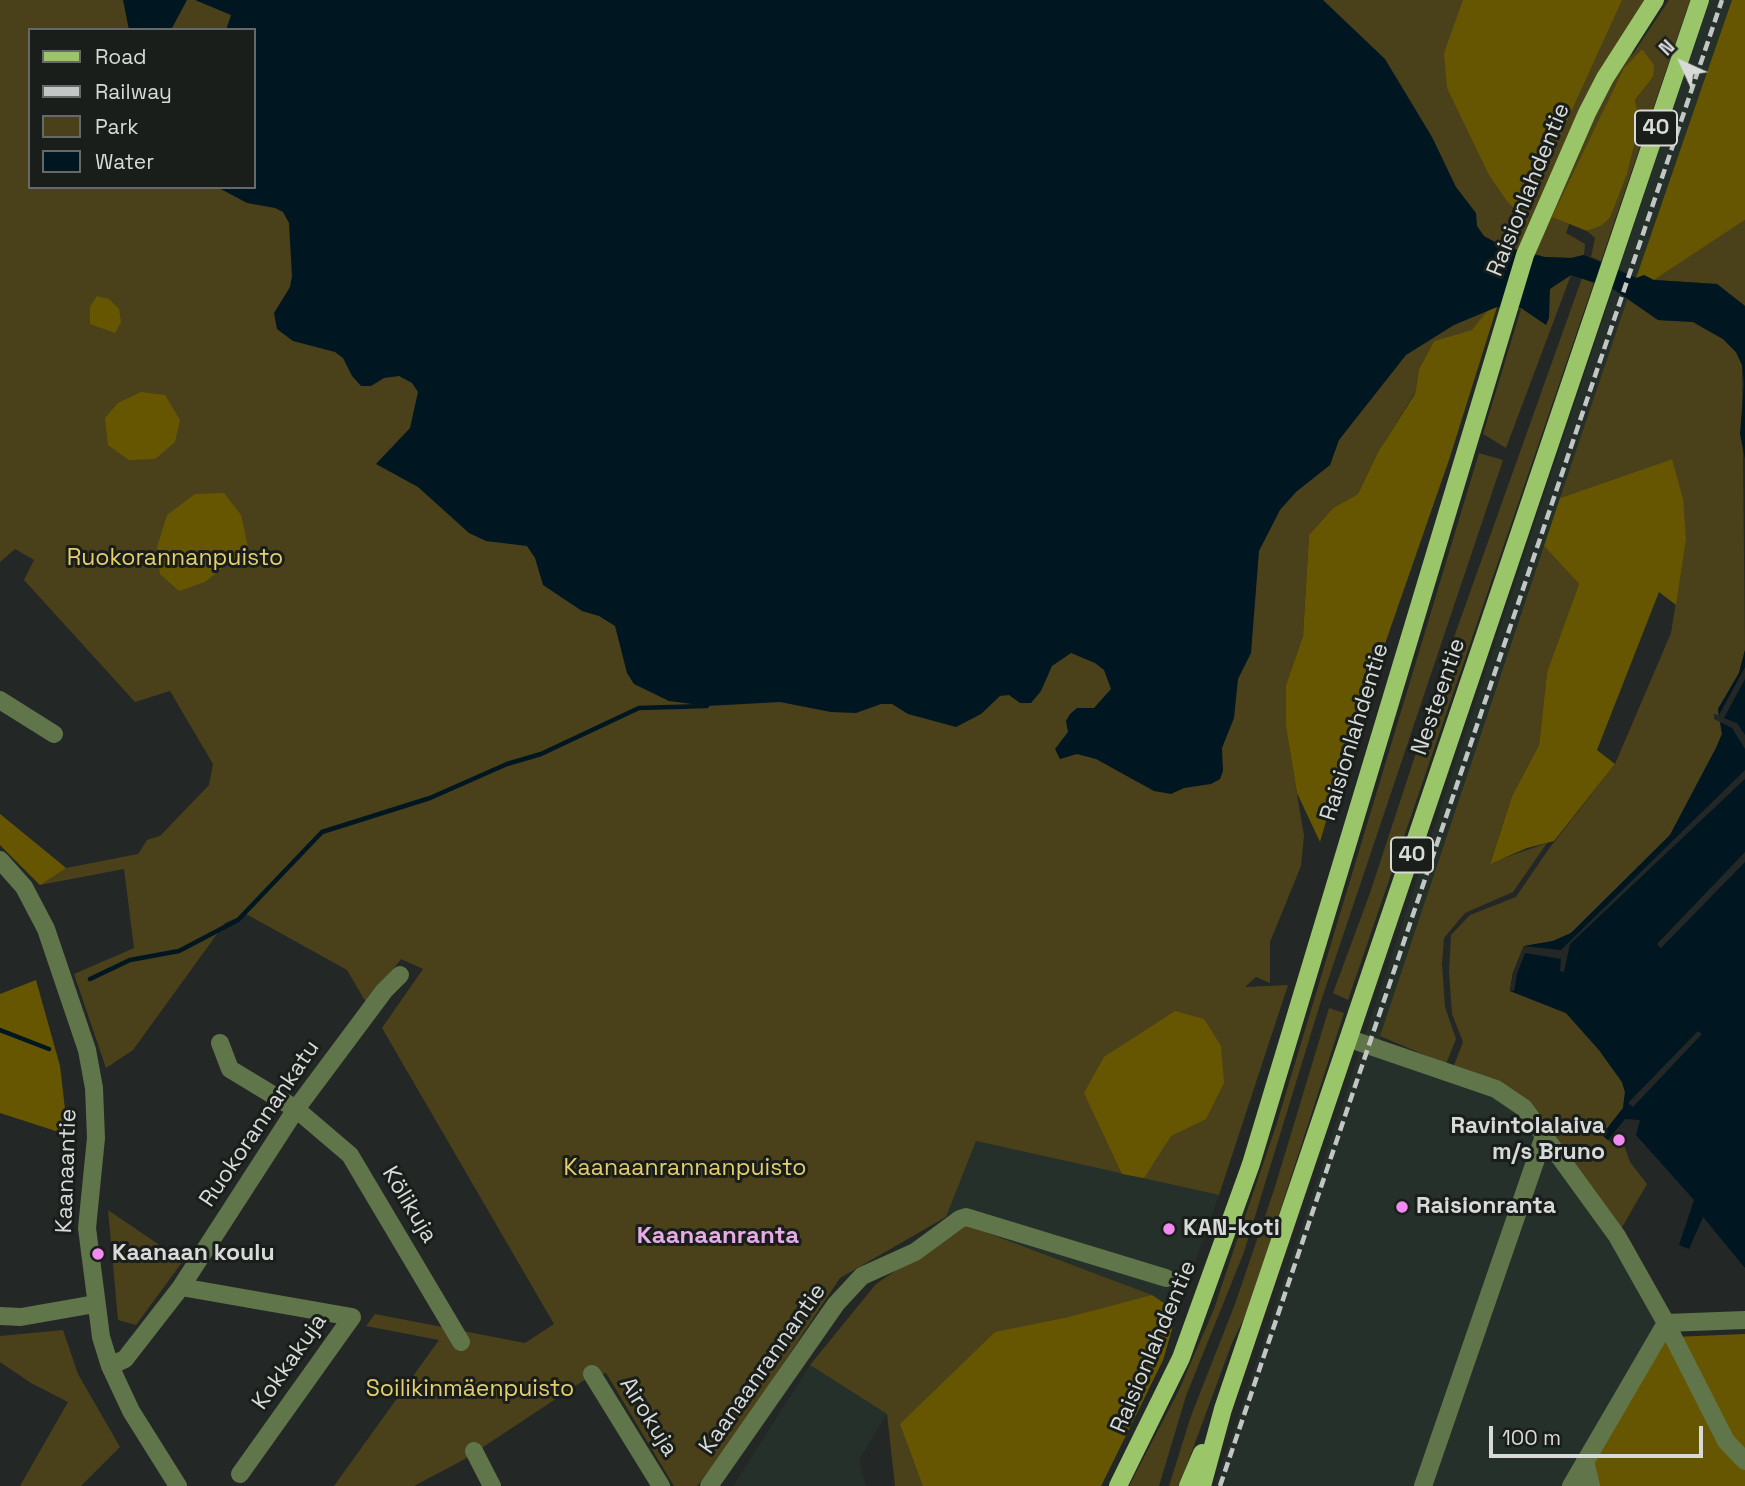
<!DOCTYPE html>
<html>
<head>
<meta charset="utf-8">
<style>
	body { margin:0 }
	#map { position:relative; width:1745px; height:1486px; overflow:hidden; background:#232725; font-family:"Space Grotesk",sans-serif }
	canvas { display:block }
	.legend { position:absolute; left:28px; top:28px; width:228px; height:161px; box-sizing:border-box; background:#191e1b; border:2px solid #656967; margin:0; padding:9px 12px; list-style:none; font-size:21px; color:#d7dad8 }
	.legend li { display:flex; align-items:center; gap:14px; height:35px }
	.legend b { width:35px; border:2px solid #656967 }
	.north { position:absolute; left:1647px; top:28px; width:70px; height:70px; -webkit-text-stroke:5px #191e1b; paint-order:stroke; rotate:315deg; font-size:19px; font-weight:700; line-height:28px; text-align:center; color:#d7dad8 }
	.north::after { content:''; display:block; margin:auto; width:24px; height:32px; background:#d7dad8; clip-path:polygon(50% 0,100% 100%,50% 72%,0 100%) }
	.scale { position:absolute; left:1489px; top:1426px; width:214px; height:32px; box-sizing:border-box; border:4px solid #d7dad8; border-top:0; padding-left:9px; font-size:21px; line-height:24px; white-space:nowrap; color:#d7dad8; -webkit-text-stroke:5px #191e1b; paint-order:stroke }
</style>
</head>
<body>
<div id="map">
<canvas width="1745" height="1486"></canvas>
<ul class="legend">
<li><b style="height:9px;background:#9ac569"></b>Road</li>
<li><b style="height:9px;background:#c3c6c4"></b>Railway</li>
<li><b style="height:19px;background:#4a411b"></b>Park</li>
<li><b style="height:19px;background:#001621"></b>Water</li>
</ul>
<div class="north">N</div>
<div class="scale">100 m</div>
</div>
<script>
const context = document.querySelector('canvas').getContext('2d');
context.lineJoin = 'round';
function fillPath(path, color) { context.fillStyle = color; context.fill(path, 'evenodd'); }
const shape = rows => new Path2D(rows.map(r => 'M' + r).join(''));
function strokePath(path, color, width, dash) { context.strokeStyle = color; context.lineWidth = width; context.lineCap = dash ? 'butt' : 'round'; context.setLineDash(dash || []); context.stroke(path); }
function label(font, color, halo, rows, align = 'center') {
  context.font = font + ' "Space Grotesk",sans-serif'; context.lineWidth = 6; context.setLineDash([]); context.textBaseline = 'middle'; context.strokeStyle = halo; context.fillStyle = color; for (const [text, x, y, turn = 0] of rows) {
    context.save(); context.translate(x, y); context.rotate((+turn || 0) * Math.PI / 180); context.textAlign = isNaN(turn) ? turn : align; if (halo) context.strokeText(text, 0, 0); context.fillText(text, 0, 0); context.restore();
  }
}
fillPath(shape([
	[1710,0,1732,0,1636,278,1619,269],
	[1613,289,1628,297,1375,1056,1406,1058,1524,1108,1666,1323,1591,1486,1215,1486],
	[976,1141,1219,1195,1177,1312,1152,1295,946,1217],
	[810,1365,887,1414,859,1460,866,1486,733,1486]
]), '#25302a');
fillPath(shape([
	[0,0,1651,0,1631,57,1669,0,1690,0,1601,261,1591,257,1595,238,1587,231,1601,226,1610,218,1627,173,1640,121,1635,100,1653,77,1653,65,1642,49,1627,65,1566,233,1585,244,1584,255,1571,258,1542,257,1421,278,1303,382,1181,596,1223,702,1228,687,1230,651,1237,621,1233,581,1240,566,1236,550,1231,543,1244,506,1281,473,1269,453,1277,445,1297,443,1292,426,1296,415,1330,404,1329,373,1361,355,1361,347,1382,318,1396,307,1419,302,1478,279,1487,281,1507,276,1536,283,1560,282,1571,275,1506,448,1483,434,1521,309,1497,307,1488,310,1473,330,1434,341,1419,369,1415,393,1378,452,1358,494,1333,508,1309,535,1303,636,1286,685,1286,727,1304,836,1301,866,1270,942,1270,983,1256,977,1245,987,1288,985,1219,1195,976,1141,946,1217,840,1278,719,1460,697,1486,674,1486,606,1373,586,1379,465,1459,414,1486,334,1486,439,1340,366,1326,375,1314,525,1343,554,1324,382,1028,423,969,401,959,367,1004,347,970,246,914,225,923,133,1050,106,1068,74,974,134,948,124,869,40,885,0,845,0,814,66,868,138,854,147,840,160,836,209,785,213,764,170,691,135,702,24,580,34,560,15,549,0,562],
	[30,30,254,30,254,187,30,187],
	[1745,220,1745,306,1717,284,1654,280],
	[1582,278,1594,282,1348,1000,1333,993,1370,893,1453,640],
	[1628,297,1658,320,1693,322,1723,339,1736,352,1742,365,1745,650,1739,673,1718,709,1722,734,1716,748,1670,835,1571,933,1553,941,1524,946,1513,973,1510,991,1566,1013,1599,1050,1622,1082,1625,1092,1623,1108,1602,1135,1614,1145,1621,1137,1630,1162,1647,1184,1617,1236,1524,1108,1451,1073,1463,1042,1452,1014,1449,971,1451,935,1470,915,1516,897,1548,850,1615,764,1671,633,1686,540,1672,459,1560,498],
	[1479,453,1503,460,1321,1001,1244,1252,1186,1396,1159,1486,1129,1486,1179,1390,1214,1309,1234,1249,1276,1126],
	[1544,546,1579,584,1547,672,1539,745,1512,796,1490,863,1547,843,1513,892,1465,913,1444,938,1442,964,1445,1007,1456,1039,1446,1064,1380,1036],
	[1329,1008,1344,1013,1248,1310,1232,1343,1179,1486,1169,1486,1191,1416,1235,1304,1274,1190],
	[108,1210,183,1261,136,1325,118,1320],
	[964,1224,1152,1295,1177,1312,1163,1360,1101,1486,895,1486,887,1414,810,1365,876,1284],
	[63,1330,78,1374,120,1447,81,1486,20,1486,68,1402,31,1383,0,1362,0,1336]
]), '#4a411b');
fillPath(shape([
	[1463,0,1622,0,1523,217,1507,201,1489,175,1447,88,1444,53],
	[1732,0,1745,0,1745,220,1654,280,1636,278],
	[1642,49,1654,65,1653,77,1635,100,1640,121,1627,174,1610,218,1601,226,1587,231,1552,217,1624,68],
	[97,296,109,299,119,309,121,322,115,333,90,324,90,307],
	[1497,307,1450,457,1340,773,1320,842,1297,793,1286,727,1286,685,1303,636,1309,535,1333,508,1358,494,1378,452,1415,394,1419,369,1434,341,1472,330,1488,310],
	[141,392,165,395,180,420,175,442,155,459,129,460,108,445,105,418,118,403],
	[1672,459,1683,499,1686,540,1676,605,1659,592,1597,750,1615,764,1554,841,1527,848,1490,864,1512,796,1539,745,1547,672,1579,584,1544,546,1560,498],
	[224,493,241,515,248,547,205,582,179,591,160,574,157,547,167,515,195,494],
	[0,814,66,868,40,885,0,845],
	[36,980,60,1066,68,1135,0,1113,0,994],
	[1175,1011,1204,1019,1221,1046,1224,1083,1206,1119,1171,1136,1144,1178,1122,1174,1084,1093,1104,1057],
	[1152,1295,1177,1312,1163,1360,1101,1486,923,1486,900,1424,995,1332,1069,1317],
	[1666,1323,1673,1337,1745,1334,1745,1486,1591,1486,1585,1461]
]), '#665602');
fillPath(shape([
	[123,0,187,0,171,30,129,30],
	[195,0,1323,0,1385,59,1432,137,1456,187,1476,213,1477,226,1484,236,1502,246,1545,257,1571,258,1584,255,1636,278,1644,275,1654,280,1717,284,1745,306,1745,459,1740,434,1744,384,1742,365,1736,352,1723,339,1693,322,1658,320,1613,289,1571,275,1550,289,1549,318,1546,325,1521,308,1497,307,1454,325,1406,355,1339,440,1330,465,1296,492,1280,510,1259,551,1251,653,1238,679,1234,718,1222,748,1223,771,1220,779,1211,784,1184,788,1171,794,1154,791,1096,759,1077,754,1060,759,1055,749,1068,732,1066,721,1070,714,1077,708,1094,708,1111,689,1104,670,1095,663,1071,653,1052,666,1041,691,1031,703,1020,703,1009,695,1000,696,981,714,956,727,908,714,892,704,881,704,856,713,831,712,780,702,707,706,669,701,634,684,627,673,615,626,599,616,582,611,543,585,535,558,527,546,486,541,469,533,418,487,376,464,410,428,418,392,412,383,399,376,384,378,371,386,361,386,352,376,343,358,335,352,293,341,277,329,274,313,290,287,292,276,289,223,283,212,275,208,247,203,217,187,254,187,254,30,226,30,231,15],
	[1745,650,1745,1268,1703,1217,1689,1249,1679,1245,1694,1200,1636,1135,1640,1120,1625,1119,1608,1140,1602,1135,1623,1108,1625,1092,1622,1082,1599,1050,1566,1013,1510,991,1513,973,1524,946,1553,941,1571,933,1670,835,1716,748,1722,734,1718,709,1739,673]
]), '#001621');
fillPath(shape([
	[1745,667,1745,679,1724,718,1737,723,1745,735,1745,749,1732,728,1714,719,1714,714,1719,715],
	[1745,770,1745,779,1570,944,1564,972,1560,971,1561,959,1525,953,1517,974,1514,991,1510,991,1513,973,1524,946,1561,950],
	[1745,852,1745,862,1661,948,1657,944],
	[1698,1031,1702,1034,1633,1107,1628,1103]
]), '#232725');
strokePath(shape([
	[90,979,130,960,179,951,238,920,322,832,430,798,507,764,541,754,639,708,707,706],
	[0,1030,49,1049]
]), '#001621', 4.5);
strokePath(shape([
	[0,700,54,734],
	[0,860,24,887,46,929,87,1050,94,1088,96,1138,87,1228,101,1337,110,1366,131,1411,178,1486],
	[1350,1039,1496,1089,1524,1108,1617,1236,1666,1323,1571,1486],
	[220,1043,230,1069,296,1109,350,1155,461,1342],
	[181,1287,352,1317,240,1474],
	[0,1316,21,1317,95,1304],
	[1745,1320,1666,1323,1726,1441,1745,1461],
	[110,1366,125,1359,181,1287,296,1109,384,991,400,975],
	[592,1374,661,1486],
	[474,1451,492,1486],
	[1585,1461,1591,1486],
	[709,1486,836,1304,862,1276,915,1252,960,1219,966,1217,1166,1278],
	[1423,1486,1544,1136]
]), '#60754a', 18);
strokePath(shape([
	[1118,1486,1181,1358,1251,1164,1525,255,1587,113,1605,78,1655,0],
	[1188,1486,1202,1453],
	[1202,1486,1223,1409,1700,0]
]), '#9ac569', 18);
strokePath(shape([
	[1220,1486,1722,0]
]), '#c3c6c4', 4.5, [10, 5]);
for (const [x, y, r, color] of [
	[1619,1140,7,"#f38af2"],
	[1402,1207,7,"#f38af2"],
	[1169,1229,7,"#f38af2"],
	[98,1254,7,"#f38af2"]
]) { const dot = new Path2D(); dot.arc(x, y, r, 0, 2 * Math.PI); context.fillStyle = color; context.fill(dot); strokePath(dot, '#191e1b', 2.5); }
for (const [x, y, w] of [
	[1656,128,42],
	[1412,855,42]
]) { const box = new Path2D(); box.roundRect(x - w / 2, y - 17.5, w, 35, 5); context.fillStyle = '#191e1b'; context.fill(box); strokePath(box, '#d7dad8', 2); }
label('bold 21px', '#d7dad8', null, [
	["40",1656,128],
	["40",1412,855]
]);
label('23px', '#d7dad8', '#191e1b', [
	["Raisionlahdentie",1529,190,-68],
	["Nesteentie",1439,697,-71],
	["Raisionlahdentie",1355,732,-73],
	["Ruokorannankatu",260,1124,-56],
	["Kaanaantie",67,1171,-88],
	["Kölikuja",409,1205,59],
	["Raisionlahdentie",1154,1347,-67],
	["Kokkakuja",290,1362,-55],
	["Kaanaanrannantie",763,1369,-55],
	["Airokuja",648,1417,58]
]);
label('23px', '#e6cf6b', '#191e1b', [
	["Ruokorannanpuisto",175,559],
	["Kaanaanrannanpuisto",685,1169],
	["Soilikinmäenpuisto",470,1390]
]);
label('bold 23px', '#d7dad8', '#191e1b', [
	["Ravintolalaiva",1605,1127,"right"],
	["m/s Bruno",1605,1153,"right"],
	["Raisionranta",1416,1207],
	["KAN-koti",1183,1229],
	["Kaanaan koulu",112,1254]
], 'left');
label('bold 24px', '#e6ace5', '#191e1b', [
	["Kaanaanranta",718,1236]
]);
</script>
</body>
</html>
